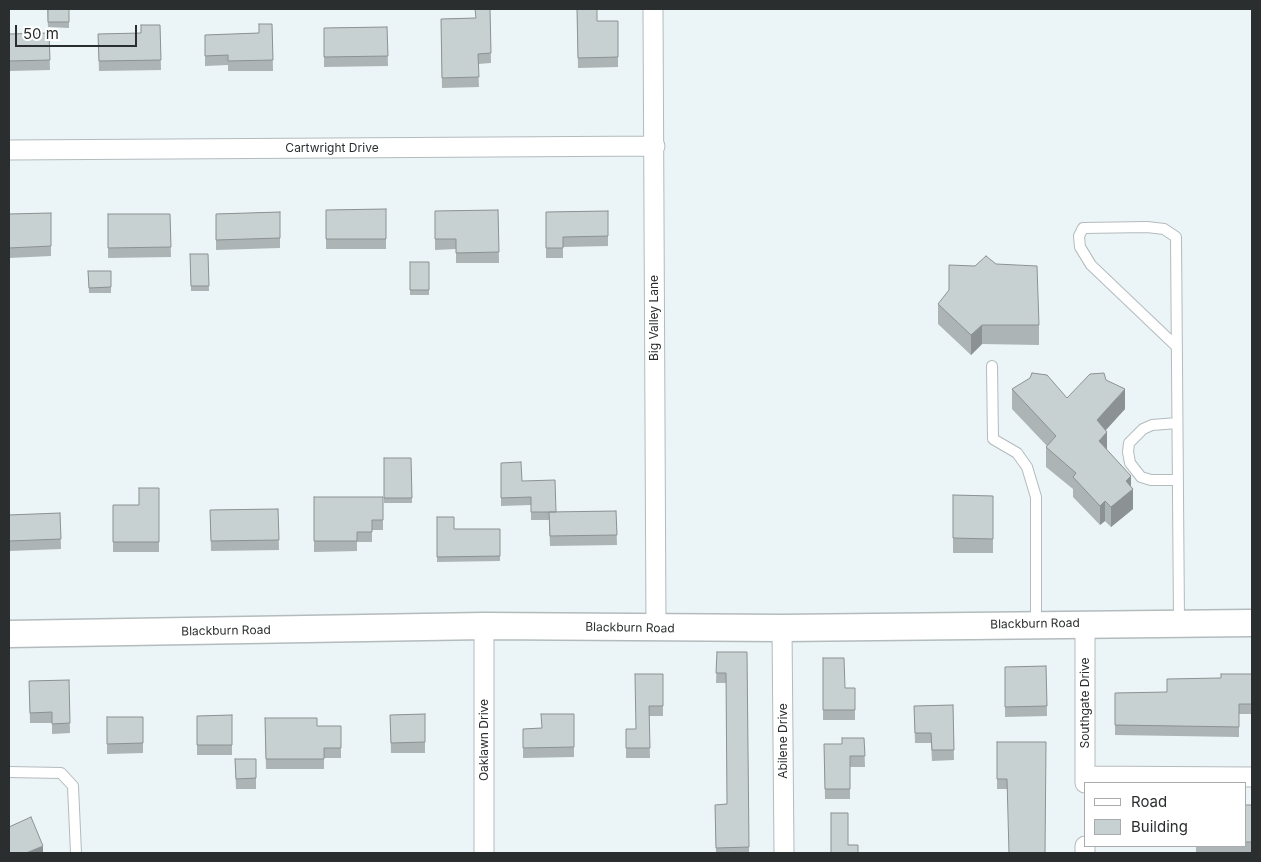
<!DOCTYPE html>
<html>
<head>
<meta charset="utf-8">
<style>
	body { margin:0 }
	#map { position:relative; width:1261px; height:862px; overflow:hidden; background:#ebf4f6; font-family:Inter,sans-serif }
	canvas { display:block }
	.frame { position:absolute; inset:0; border:10px solid #2b2e2f; pointer-events:none }
	.legend { position:absolute; left:1084px; top:782px; width:162px; height:65px; box-sizing:border-box; background:#fff; border:1px solid #aaabac; margin:0; padding:6px 9px; list-style:none; font-size:15px; color:#2b2e2f }
	.legend li { display:flex; align-items:center; gap:10px; height:25px }
	.legend b { width:25px; border:1px solid #aaabac }
	.scale { position:absolute; left:15px; top:25px; width:122px; height:22px; box-sizing:border-box; border:2px solid #2b2e2f; border-top:0; padding-left:6px; font-size:15px; line-height:18px; white-space:nowrap; color:#2b2e2f; -webkit-text-stroke:4px #fff; paint-order:stroke }
</style>
</head>
<body>
<div id="map">
<canvas width="1261" height="862"></canvas>
<div class="frame"></div>
<ul class="legend">
<li><b style="height:6px;background:#fff"></b>Road</li>
<li><b style="height:14px;background:#c8d1d2"></b>Building</li>
</ul>
<div class="scale">50 m</div>
</div>
<script>
const context = document.querySelector('canvas').getContext('2d');
context.lineJoin = 'round';
const shape = rows => new Path2D(rows.map(r => 'M' + r).join(''));
function strokePath(path, color, width, dash) { context.strokeStyle = color; context.lineWidth = width; context.lineCap = dash ? 'butt' : 'round'; context.setLineDash(dash || []); context.stroke(path); }
function fillPath(path, color) { context.fillStyle = color; context.fill(path, 'evenodd'); }
function label(font, color, halo, rows, align = 'center') {
  context.font = font + ' Inter,sans-serif'; context.lineWidth = 4.5; context.setLineDash([]); context.textBaseline = 'middle'; context.strokeStyle = halo; context.fillStyle = color; for (const [text, x, y, turn = 0] of rows) {
    context.save(); context.translate(x, y); context.rotate((+turn || 0) * Math.PI / 180); context.textAlign = isNaN(turn) ? turn : align; if (halo) context.strokeText(text, 0, 0); context.fillText(text, 0, 0); context.restore();
  }
}
const service = shape([
	[1177,347,1091,265,1080,247,1079,236,1083,228,1147,227,1164,229,1176,237,1179,622],
	[992,366,993,439,1017,453,1027,467,1036,497,1036,624],
	[1177,423,1152,425,1143,429,1129,443,1128,452,1130,463,1141,477,1151,480,1178,480],
	[9,772,61,773,73,786,76,853]
]);
const minor = shape([
	[653,9,656,628],
	[9,150,655,146],
	[484,626,484,853],
	[782,628,784,853],
	[1085,776,1252,777],
	[1085,783,1085,624],
	[1085,853,1085,846]
]);
const secondary = shape([
	[9,634,484,626,782,628,1252,623]
]);
strokePath(service, '#b3bbbd', 12);
strokePath(minor, '#b3bbbd', 21);
strokePath(secondary, '#b3bbbd', 29);
strokePath(service, '#fff', 10);
strokePath(minor, '#fff', 19);
strokePath(secondary, '#fff', 26);
fillPath(shape([
	[47,9,69,9,69,28,48,27],
	[490,9,491,63,478,64,479,87,442,88,441,19,475,18],
	[577,9,597,21,618,21,618,67,578,68],
	[272,24,273,71,228,71,228,65,205,66,205,35,259,33],
	[160,25,161,70,99,71,98,34,141,33],
	[387,27,388,66,324,67,324,28],
	[49,33,50,70,9,71,9,34],
	[386,209,386,249,326,249,326,210],
	[498,210,499,263,456,263,456,249,435,250,435,211],
	[608,211,608,246,563,247,563,258,546,258,546,212],
	[280,212,280,248,216,250,216,214],
	[51,213,51,256,9,258,9,214],
	[108,214,170,214,171,257,108,258],
	[190,254,208,254,209,291,191,291],
	[410,262,429,262,429,295,410,295],
	[949,265,1039,325,1039,345,982,344,971,355,938,324,938,304,949,291],
	[88,271,111,271,111,293,89,293],
	[1106,380,1125,409,1105,430,1107,450,1131,486,1133,509,1111,527,1105,521,1100,525,1073,497,1073,489,1046,467,1046,447,1047,446,1012,409,1012,389,1067,398],
	[384,458,411,458,412,503,384,503],
	[501,463,556,512,616,511,617,545,550,546,549,520,531,520,531,505,501,506],
	[159,488,159,552,113,552,113,505,139,505],
	[953,495,993,496,993,553,953,553],
	[314,497,383,497,383,530,372,530,372,542,357,542,357,551,314,552],
	[278,509,279,550,211,551,210,510],
	[60,513,61,549,9,551,9,515],
	[437,517,454,529,500,529,500,561,437,562],
	[717,652,747,652,749,853,716,853,715,805,727,804,726,683,716,683],
	[823,658,845,688,855,688,855,720,823,720],
	[1046,666,1047,716,1005,717,1005,667],
	[663,674,663,716,649,716,650,758,626,758,626,729,636,729],
	[1252,674,1252,714,1239,714,1239,737,1115,735,1115,693,1167,692,1221,678],
	[69,680,70,733,52,734,52,723,30,723,29,681],
	[953,705,954,760,932,761,931,743,915,743,914,706],
	[425,714,425,753,391,753,390,715],
	[574,714,574,757,523,758,523,729,541,728],
	[232,715,232,755,197,755,197,716],
	[107,717,143,717,143,753,107,754],
	[265,718,317,726,341,726,341,758,324,758,324,769,266,769],
	[864,738,865,767,850,767,850,799,825,799,824,744,842,744],
	[997,742,1046,742,1007,789,997,789],
	[235,759,256,759,256,789,236,789],
	[1245,805,1252,805,1252,852,1196,853,1196,846,1245,846],
	[1121,846,1153,846,1153,847,1121,847]
]), '#acb4b5');
fillPath(shape([
	[982,325,982,344,971,355,971,335],
	[1125,389,1125,409,1097,440,1097,420],
	[1107,432,1107,452,1099,441],
	[1131,476,1131,491,1133,489,1133,509,1111,527,1111,507,1126,481],
	[1105,501,1105,521,1100,525,1100,506],
	[43,846,43,853,26,853]
]), '#8c9293');
const building = shape([
	[48,9,69,9,69,22,48,22,48,9],
	[475,9,490,9,491,53,478,54,479,77,442,78,441,19,476,18,475,9],
	[577,9,597,9,597,21,618,21,618,57,578,58,577,9],
	[259,24,272,24,273,60,228,61,228,55,205,56,205,35,259,33,259,24],
	[141,25,160,25,161,60,99,61,98,34,141,33,141,25],
	[387,27,388,56,324,57,324,28,387,27],
	[49,33,50,60,9,61,9,34,49,33],
	[386,209,386,239,326,239,326,210,386,209],
	[498,210,499,252,456,253,456,239,435,239,435,211,498,210],
	[608,211,608,236,563,237,563,248,546,248,546,212,608,211],
	[280,212,280,238,216,240,216,214,280,212],
	[51,213,51,246,9,248,9,214,51,213],
	[108,214,170,214,171,247,108,248,108,214],
	[190,254,208,254,209,286,191,286,190,254],
	[986,256,996,264,1037,266,1039,325,982,325,971,335,938,304,949,290,949,265,975,266,986,256],
	[410,262,429,262,429,290,410,290,410,262],
	[88,271,111,271,111,287,89,288,88,271],
	[1032,373,1047,375,1067,398,1090,374,1104,373,1106,380,1125,389,1097,420,1107,432,1099,441,1131,476,1126,481,1133,489,1111,507,1105,501,1100,506,1073,477,1076,473,1046,447,1056,436,1012,389,1030,378,1032,373],
	[384,458,411,458,412,498,384,498,384,458],
	[521,462,522,481,555,480,556,512,531,512,531,497,501,498,501,463,521,462],
	[139,488,159,488,159,542,113,542,113,505,139,505,139,488],
	[953,495,993,496,993,539,953,538,953,495],
	[314,497,383,497,383,520,372,520,372,532,357,532,357,541,314,541,314,497],
	[278,509,279,540,211,541,210,510,278,509],
	[616,511,617,535,550,536,549,512,616,511],
	[60,513,61,539,9,541,9,515,60,513],
	[437,517,454,517,454,529,500,529,500,556,437,557,437,517],
	[717,652,747,652,749,847,716,848,715,805,727,804,726,673,716,673,717,652],
	[823,658,844,658,845,688,855,688,855,710,823,710,823,658],
	[1046,666,1047,706,1005,707,1005,667,1046,666],
	[635,674,663,674,663,706,649,706,650,748,626,748,626,729,636,729,635,674],
	[1221,674,1252,674,1252,704,1239,704,1239,727,1115,725,1115,693,1167,692,1167,679,1221,678,1221,674],
	[69,680,70,723,52,724,52,712,30,713,29,681,69,680],
	[953,705,954,750,932,750,931,733,915,733,914,706,953,705],
	[425,714,425,742,391,743,390,715,425,714],
	[541,714,574,714,574,747,523,748,523,729,542,728,541,714],
	[232,715,232,745,197,745,197,716,232,715],
	[107,717,143,717,143,743,107,744,107,717],
	[265,718,317,718,317,726,341,726,341,748,324,748,324,759,266,759,265,718],
	[842,738,864,738,865,756,850,756,850,789,825,789,824,744,842,744,842,738],
	[997,742,1046,742,1045,853,1009,853,1007,779,997,779,997,742],
	[235,759,256,759,256,778,236,779,235,759],
	[1245,805,1252,805,1252,842,1245,842,1245,805],
	[831,813,848,813,848,845,858,845,858,853,831,853,831,813],
	[31,817,43,846,26,853,9,853,9,827,31,817]
]);
fillPath(building, '#c8d1d2');
strokePath(building, '#8c9293', 1);
label('12px', '#2b2e2f', '#fff', [
	["Cartwright Drive",332,148],
	["Big Valley Lane",654,318,-90],
	["Blackburn Road",1035,624,-1],
	["Blackburn Road",630,628,1],
	["Blackburn Road",226,631,-1],
	["Southgate Drive",1085,703,-90],
	["Oaklawn Drive",484,740,-90],
	["Abilene Drive",783,741,-90]
]);
</script>
</body>
</html>
